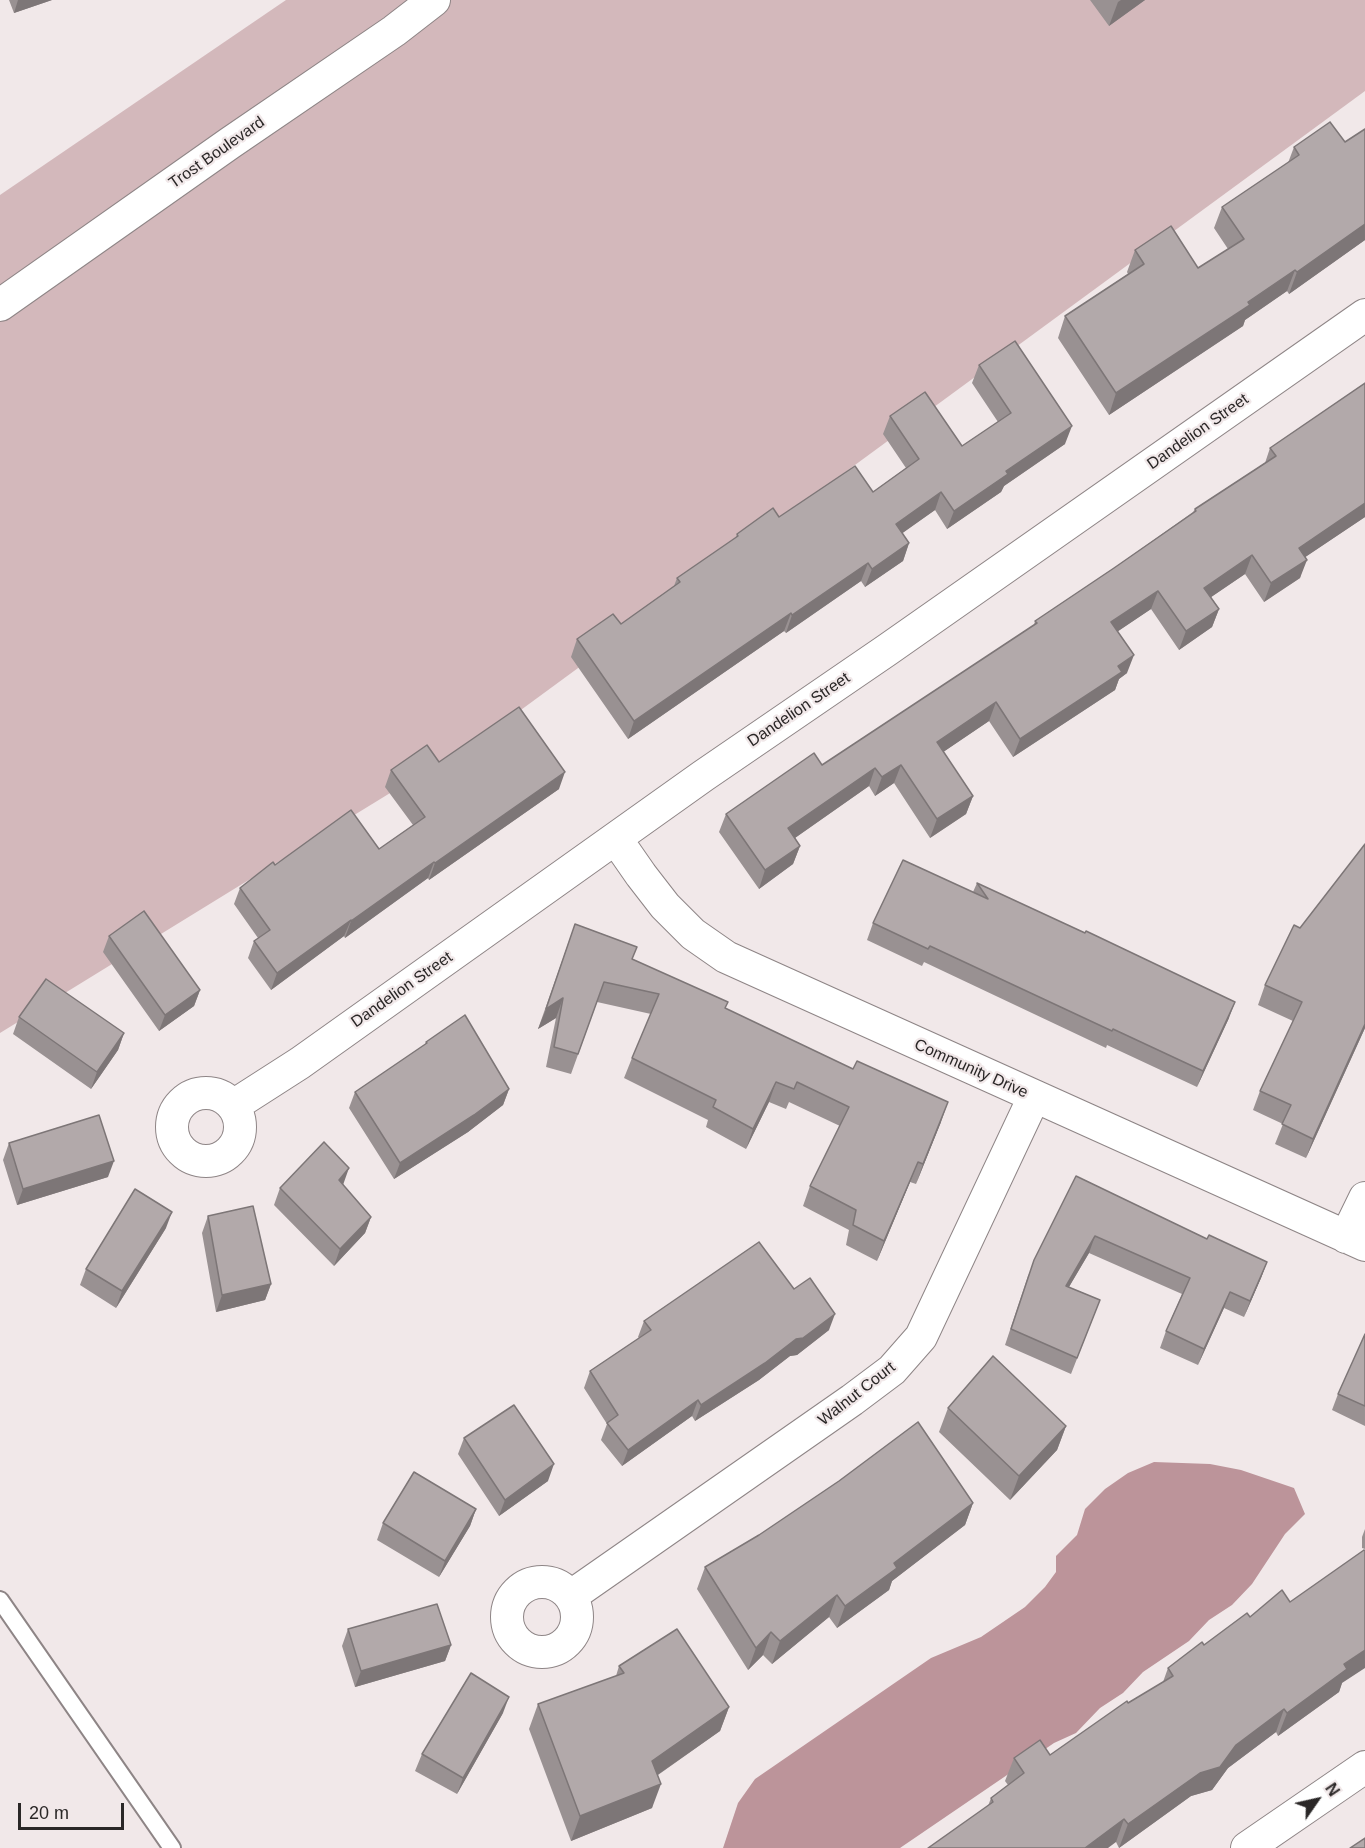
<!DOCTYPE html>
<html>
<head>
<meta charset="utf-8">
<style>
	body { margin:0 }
	#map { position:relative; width:1365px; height:1848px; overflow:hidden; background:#f1e8e9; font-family:Helvetica,sans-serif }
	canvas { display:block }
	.north { position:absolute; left:1287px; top:1770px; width:60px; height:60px; -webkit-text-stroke:4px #f1e8e9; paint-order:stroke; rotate:56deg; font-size:16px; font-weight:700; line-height:24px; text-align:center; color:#2a2727 }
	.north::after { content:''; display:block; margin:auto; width:21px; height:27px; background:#2a2727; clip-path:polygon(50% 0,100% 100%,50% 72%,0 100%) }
	.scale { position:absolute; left:18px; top:1803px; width:106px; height:27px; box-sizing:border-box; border:3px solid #2a2727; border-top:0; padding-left:8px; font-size:18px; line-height:21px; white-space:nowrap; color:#2a2727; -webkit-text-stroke:4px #f1e8e9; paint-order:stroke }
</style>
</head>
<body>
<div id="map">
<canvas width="1365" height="1848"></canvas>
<div class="north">N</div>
<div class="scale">20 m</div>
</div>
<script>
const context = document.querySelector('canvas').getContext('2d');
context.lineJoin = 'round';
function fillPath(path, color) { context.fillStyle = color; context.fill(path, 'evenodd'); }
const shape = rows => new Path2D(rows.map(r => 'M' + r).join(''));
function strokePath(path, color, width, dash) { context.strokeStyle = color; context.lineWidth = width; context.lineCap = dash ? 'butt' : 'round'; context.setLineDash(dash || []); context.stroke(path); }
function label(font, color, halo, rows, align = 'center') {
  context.font = font + ' Helvetica,sans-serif'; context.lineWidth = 4.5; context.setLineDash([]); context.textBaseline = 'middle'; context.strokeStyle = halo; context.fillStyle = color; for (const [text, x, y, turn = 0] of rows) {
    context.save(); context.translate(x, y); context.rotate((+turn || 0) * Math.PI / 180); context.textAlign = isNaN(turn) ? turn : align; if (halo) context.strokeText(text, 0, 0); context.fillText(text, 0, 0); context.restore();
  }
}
fillPath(shape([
	[286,0,1365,0,1365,91,499,726,0,1033,0,195]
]), '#d3b8bb');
fillPath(shape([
	[1154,1462,1210,1464,1241,1470,1294,1488,1305,1514,1285,1534,1252,1584,1232,1605,1209,1620,1189,1641,1143,1672,1123,1693,1100,1708,1076,1733,1054,1743,900,1848,723,1848,738,1803,755,1779,931,1658,981,1637,1025,1607,1045,1587,1056,1572,1056,1556,1077,1535,1085,1509,1105,1489,1128,1473]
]), '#bc949a');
const service = shape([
	[0,1600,172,1848]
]);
const minor = shape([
	[0,305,230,143,394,31,434,0],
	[616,839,641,875,665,906,693,934,726,957,1365,1245],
	'172 1127a34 34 0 1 1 68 0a34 34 0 1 1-68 0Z',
	[233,1106,300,1063,703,776,887,650,1365,315],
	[1346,1237,1365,1198],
	'507 1617a35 35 0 1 1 70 0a35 35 0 1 1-70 0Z',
	[571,1596,852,1400,892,1370,921,1337,1034,1097],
	[1247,1848,1365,1767]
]);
strokePath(service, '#8e8586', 20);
strokePath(minor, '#8e8586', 34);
strokePath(service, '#fff', 16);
strokePath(minor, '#fff', 32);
fillPath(shape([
	[9,0,52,0,14,13],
	[1090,0,1145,0,1109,26],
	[1365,129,1365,240,1289,294,1287,291,1245,320,1243,326,1109,415,1058,338,1065,316,1128,274,1127,272,1135,250,1198,268,1228,249,1214,228,1222,207,1288,163,1294,147,1345,142],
	[979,365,1065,444,1004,486,1001,492,947,529,935,510,902,533,909,543,903,561,865,587,861,581,786,633,784,631,628,739,571,657,577,639,621,624,674,586,677,578,735,539,737,534,779,517,873,492,906,468,883,434,890,416,962,446,998,422,972,383],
	[1270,448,1365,517,1305,557,1300,578,1264,602,1245,574,1211,597,1219,609,1212,627,1179,650,1151,609,1118,631,1127,673,1119,679,1115,690,1013,757,989,721,943,752,973,796,966,814,930,838,894,783,875,796,869,786,795,838,800,846,793,864,759,889,719,832,726,814,822,765,1034,625,1035,621,1114,568,1193,512,1195,509,1265,463],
	[439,762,559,789,429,880,428,878,345,938,344,936,271,990,248,958,254,941,258,938,234,904,240,888,275,865,379,849,413,825,385,787,391,770],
	[1365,844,1365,1028,1306,1158,1275,1144,1283,1124,1253,1110,1260,1091,1293,1021,1258,1005,1265,985,1300,928],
	[977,883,1229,1018,1197,1087,1107,1045,1106,1048,924,962,922,966,867,940,873,923,973,892],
	[575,924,632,959,941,1122,916,1184,910,1182,877,1261,846,1245,849,1230,803,1206,810,1186,840,1126,789,1102,786,1109,769,1102,746,1149,706,1127,708,1120,624,1078,632,1058,651,1014,597,1002,571,1074,546,1067,556,1018,538,1029],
	[109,936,200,990,194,1006,159,1031,103,952],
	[19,1017,124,1033,118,1050,91,1089,13,1034],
	[426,1042,509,1089,503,1105,468,1132,394,1179,349,1108,355,1092,425,1045],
	[9,1143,108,1177,17,1205,3,1160],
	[1076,1176,1207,1239,1267,1262,1261,1278,1244,1317,1224,1308,1198,1365,1160,1348,1166,1331,1182,1294,1089,1253,1069,1287,1100,1300,1071,1374,1005,1345,1028,1276],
	[343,1185,371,1217,365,1233,334,1266,274,1205,280,1188],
	[208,1216,271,1284,265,1300,216,1312,202,1233],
	[166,1228,116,1308,80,1285,86,1269],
	[794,1289,829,1330,797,1355,790,1356,759,1380,695,1421,692,1416,622,1466,601,1440,607,1424,584,1388,590,1371,639,1338,638,1337,644,1321],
	[1365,1334,1365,1426,1332,1410,1338,1394],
	[948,1408,1066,1426,1057,1450,1010,1500,939,1432],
	[464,1438,548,1481,499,1516,458,1454],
	[973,1503,965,1525,892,1581,889,1590,837,1628,829,1617,772,1664,763,1655,748,1670,697,1589,705,1567],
	[476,1509,470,1526,439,1577,377,1540,383,1523],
	[1365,1529,1365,1549,1362,1548,1362,1537],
	[1250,1617,1342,1683,1339,1692,1278,1736,1276,1732,1228,1768,1212,1790,1191,1796,1119,1848,1116,1842,988,1806,991,1798,1008,1785,1005,1781,1014,1758,1050,1755,1128,1703,1163,1682,1168,1668,1204,1645],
	[348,1629,451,1645,445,1661,355,1687,342,1646],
	[619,1666,729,1707,720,1731,658,1775,652,1808,571,1841,529,1729,538,1704,616,1676],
	[503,1713,457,1794,415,1771,422,1754]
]), '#999192');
fillPath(shape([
	[18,0,52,0,14,13],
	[1121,0,1145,0,1109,26,1118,2],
	[1365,224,1365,240,1289,294,1297,272],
	[1295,270,1287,291,1245,320,1243,326,1109,415,1116,393],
	[1072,426,1065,444,1004,486,1001,492,947,529,954,511,1006,471],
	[941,492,935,510,890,542,896,524],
	[1365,503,1365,517,1292,566,1299,548],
	[909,543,903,561,865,587,872,569],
	[1252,555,1245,574,1198,606,1204,588],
	[1307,560,1300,578,1264,602,1271,583],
	[868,563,861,581,786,633,792,615],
	[1158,591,1151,609,1105,640,1111,622],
	[1219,609,1212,627,1179,650,1186,631],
	[791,613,784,631,628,739,634,721],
	[1134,655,1127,673,1119,679,1115,690,1013,757,1020,739,1118,666],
	[996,702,989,721,930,761,937,742],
	[901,765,894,783,875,796,882,777],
	[875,768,869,786,782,847,788,828],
	[565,772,559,789,429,880,435,863],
	[973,796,966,814,930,838,937,819],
	[800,846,793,864,759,889,765,870],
	[434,862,428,878,345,938,351,921],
	[351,920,344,936,271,990,277,973],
	[200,990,194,1006,159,1031,165,1015],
	[563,998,556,1018,538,1029,546,1009],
	[1235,1002,1229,1018,1197,1087,1203,1071],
	[1365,1024,1365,1028,1306,1158,1313,1139],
	[124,1033,118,1050,91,1089,97,1072],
	[776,1082,769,1102,746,1149,753,1129],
	[509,1089,503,1105,468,1132,394,1179,400,1163],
	[948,1102,941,1122,916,1184,923,1164],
	[114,1161,108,1177,17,1205,23,1189],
	[918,1162,910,1182,877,1261,884,1241],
	[349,1168,343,1185,339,1180],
	[172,1212,166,1228,116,1308,122,1291],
	[371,1217,365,1233,334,1266,340,1249],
	[1095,1236,1089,1253,1060,1302,1066,1286],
	[1267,1262,1261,1278,1244,1317,1250,1301],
	[271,1284,265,1300,216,1312,222,1295],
	[1230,1292,1224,1308,1198,1365,1204,1349],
	[835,1314,829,1330,797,1355,790,1356,759,1380,695,1421,701,1405,796,1339],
	[698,1400,692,1416,622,1466,628,1450],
	[1066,1426,1057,1450,1010,1500,1019,1476],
	[554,1464,548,1481,499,1516,505,1500],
	[973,1503,965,1525,892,1581,889,1590,837,1628,845,1606,894,1563],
	[476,1509,470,1526,439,1577,445,1561],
	[837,1595,829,1617,772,1664,780,1641],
	[771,1632,763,1655,748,1670,756,1648],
	[451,1645,445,1661,355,1687,361,1671],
	[1365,1650,1365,1668,1342,1683,1339,1692,1278,1736,1287,1713,1344,1664],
	[509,1697,503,1713,457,1794,463,1778],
	[729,1707,720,1731,643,1785,652,1761],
	[1284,1709,1276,1732,1228,1768,1212,1790,1191,1796,1119,1848,1128,1824],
	[661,1784,652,1808,571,1841,580,1816],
	[1124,1819,1116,1842,1108,1848,1085,1848]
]), '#7d7677');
const building = shape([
	[1330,122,1345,142,1365,129,1365,224,1297,272,1295,270,1248,302,1250,305,1116,393,1065,316,1144,264,1135,250,1171,226,1198,268,1244,239,1222,207,1299,155,1294,147,1330,122],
	[1015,341,1072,426,1006,471,1008,474,954,511,941,492,896,524,909,543,872,569,868,563,792,615,791,613,634,721,577,639,613,614,621,624,680,582,677,578,738,536,737,534,773,508,779,517,855,466,873,492,919,459,890,416,925,392,962,446,1011,413,979,365,1015,341],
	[1365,383,1365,503,1299,548,1307,560,1271,583,1252,555,1204,588,1219,609,1186,631,1158,591,1111,622,1134,655,1118,666,1122,672,1020,739,996,702,937,742,973,796,937,819,901,765,882,777,875,768,788,828,800,846,765,870,726,814,814,753,822,765,1037,623,1035,621,1114,568,1196,511,1195,509,1276,456,1270,448,1365,383],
	[519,707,565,772,435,863,434,862,351,921,351,920,277,973,254,941,270,930,240,888,273,862,275,865,351,810,379,849,425,817,391,770,427,745,439,762,519,707],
	[1365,844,1365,1024,1313,1139,1282,1124,1291,1105,1260,1091,1302,1002,1265,985,1294,925,1300,928,1365,844],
	[903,860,988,899,977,883,1085,933,1086,931,1235,1002,1203,1071,1113,1029,1112,1031,930,946,928,949,873,923,903,860],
	[144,911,200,990,165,1015,109,936,144,911],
	[575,924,637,947,632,959,728,1002,725,1008,853,1069,857,1061,948,1102,923,1164,918,1162,884,1241,853,1225,856,1210,810,1186,849,1107,797,1082,794,1089,776,1082,753,1129,713,1107,716,1100,632,1058,659,994,604,982,578,1054,554,1047,563,998,546,1009,575,924],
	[46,979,124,1033,97,1072,19,1017,46,979],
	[465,1015,509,1089,474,1115,400,1163,355,1092,427,1043,426,1042,465,1015],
	[99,1115,114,1161,23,1189,9,1143,99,1115],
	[324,1142,349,1168,339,1180,371,1217,340,1249,280,1188,324,1142],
	[1076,1176,1207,1239,1209,1235,1267,1262,1250,1301,1230,1292,1204,1349,1166,1331,1190,1278,1095,1236,1066,1286,1100,1300,1077,1358,1011,1329,1034,1260,1076,1176],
	[135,1189,172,1212,122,1291,86,1269,135,1189],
	[253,1206,271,1284,222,1295,208,1216,253,1206],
	[759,1242,794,1289,810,1278,835,1314,803,1338,796,1339,765,1363,701,1405,698,1400,628,1450,607,1423,618,1415,590,1371,651,1330,644,1321,759,1242],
	[1365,1334,1365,1406,1338,1394,1365,1334],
	[993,1356,1066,1426,1019,1476,948,1408,993,1356],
	[514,1405,554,1464,505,1500,464,1438,514,1405],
	[918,1422,973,1503,894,1563,897,1568,845,1606,837,1595,780,1641,771,1632,756,1648,705,1567,759,1535,839,1481,918,1422],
	[414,1472,476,1509,445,1561,383,1523,414,1472],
	[1364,1550,1365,1551,1365,1650,1344,1664,1347,1669,1287,1713,1284,1709,1236,1745,1220,1767,1200,1773,1128,1824,1124,1819,1085,1848,928,1848,993,1802,991,1798,1024,1773,1014,1758,1040,1740,1050,1755,1127,1701,1128,1703,1173,1676,1168,1668,1202,1642,1204,1645,1247,1613,1250,1617,1282,1590,1290,1602,1364,1550],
	[437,1604,451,1645,361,1671,348,1629,437,1604],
	[677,1629,729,1707,652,1761,661,1784,580,1816,538,1704,624,1673,619,1666,677,1629],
	[471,1673,509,1697,463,1778,422,1754,471,1673],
	[1365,1838,1365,1848,1350,1848,1365,1838]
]);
fillPath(building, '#b2a9aa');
strokePath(building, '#7d7677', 1.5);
label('16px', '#2a2727', '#f1e8e9', [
	["Trost Boulevard",217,153,-35],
	["Dandelion Street",1198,432,-35],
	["Dandelion Street",799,710,-34],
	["Dandelion Street",402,990,-35],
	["Community Drive",971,1069,24],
	["Walnut Court",857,1394,-38]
]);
</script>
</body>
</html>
